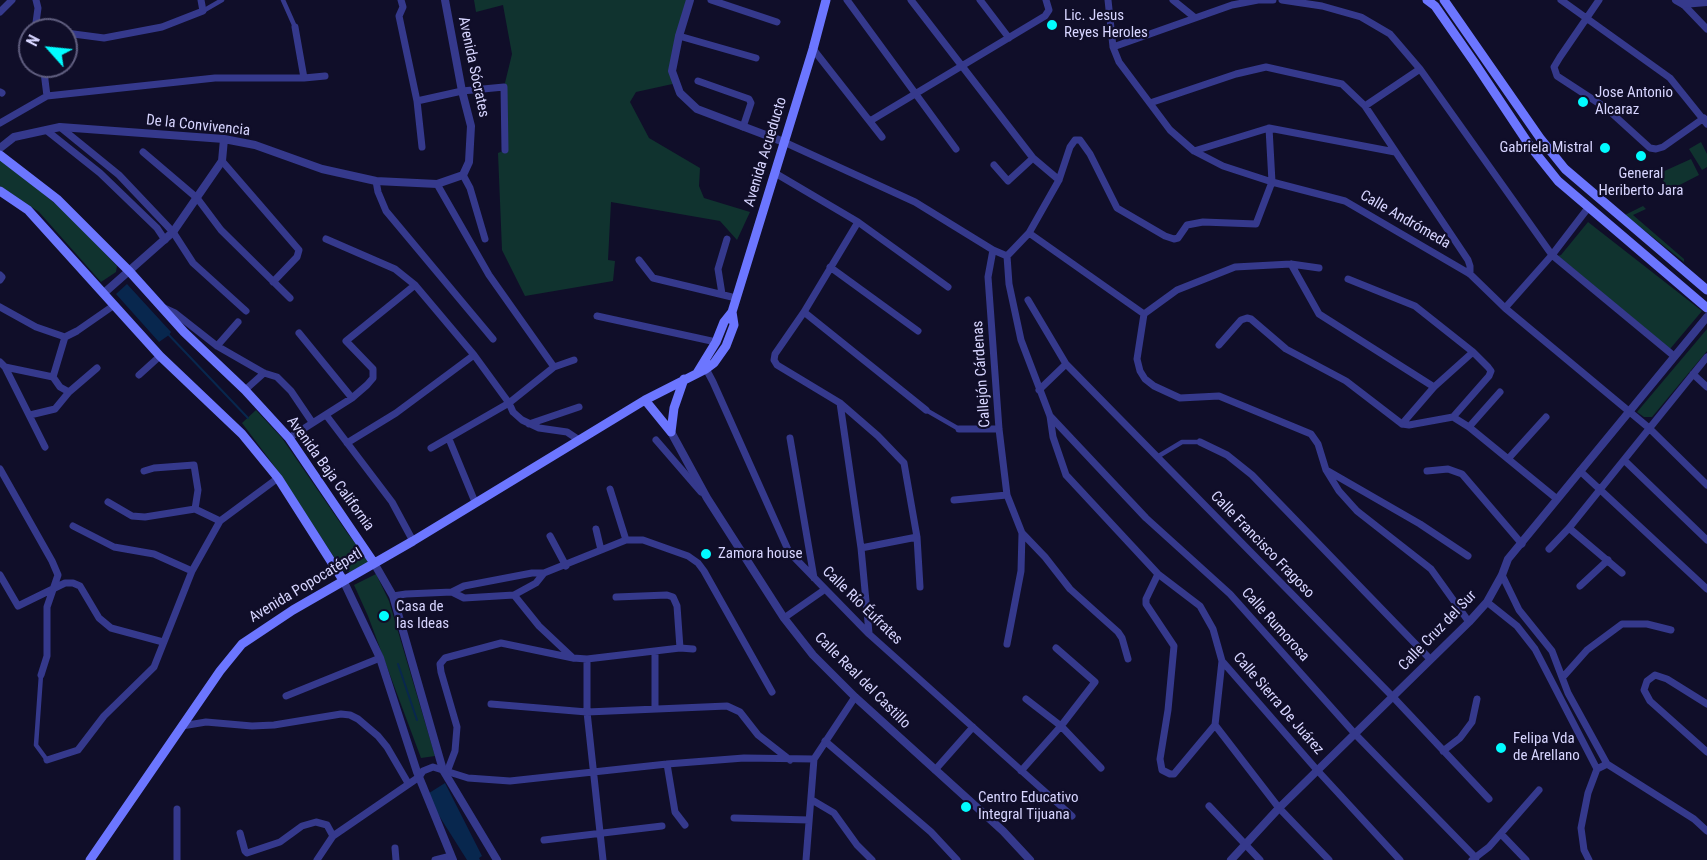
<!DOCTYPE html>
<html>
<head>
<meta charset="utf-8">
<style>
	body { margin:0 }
	#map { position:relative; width:1707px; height:860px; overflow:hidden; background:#100e29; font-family:"Roboto Condensed",sans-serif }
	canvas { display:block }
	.north { position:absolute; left:18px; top:18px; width:60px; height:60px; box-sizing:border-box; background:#100e29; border:2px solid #605e7f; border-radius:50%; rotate:297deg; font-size:16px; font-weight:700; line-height:24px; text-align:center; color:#d7d5ff }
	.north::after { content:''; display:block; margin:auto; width:21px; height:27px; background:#01fcff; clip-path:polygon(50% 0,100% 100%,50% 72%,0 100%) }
</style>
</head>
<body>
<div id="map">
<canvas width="1707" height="860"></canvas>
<div class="north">N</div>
</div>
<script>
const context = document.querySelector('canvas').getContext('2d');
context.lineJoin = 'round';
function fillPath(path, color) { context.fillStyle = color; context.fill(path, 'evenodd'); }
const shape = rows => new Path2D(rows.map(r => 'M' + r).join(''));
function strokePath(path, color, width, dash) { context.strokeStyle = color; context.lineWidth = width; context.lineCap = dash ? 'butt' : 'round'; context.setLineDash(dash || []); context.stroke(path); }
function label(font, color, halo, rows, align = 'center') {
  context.font = font + ' "Roboto Condensed",sans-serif'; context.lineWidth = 4.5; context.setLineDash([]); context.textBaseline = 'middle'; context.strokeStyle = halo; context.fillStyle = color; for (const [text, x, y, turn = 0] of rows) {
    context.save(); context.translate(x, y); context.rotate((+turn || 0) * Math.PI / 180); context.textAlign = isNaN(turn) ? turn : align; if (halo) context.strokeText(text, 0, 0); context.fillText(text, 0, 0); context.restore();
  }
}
fillPath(shape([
	[474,0,690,0,672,70,677,83,636,92,630,102,649,138,700,168,699,186,704,198,750,212,737,240,720,221,611,202,608,260,615,261,613,281,525,296,502,250,498,153,505,150,504,87,512,54,503,5,476,12],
	[1701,142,1707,154,1707,167,1702,170,1689,149],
	[0,159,62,209,117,266,116,272,101,282,39,212,0,186],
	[1691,159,1699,175,1668,191,1660,173],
	[1643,206,1646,209,1633,215,1684,259,1684,262,1625,215],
	[1588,222,1702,311,1670,349,1558,256,1561,255],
	[1707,329,1707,351,1652,417,1644,417,1637,412],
	[256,410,282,438,348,534,367,558,367,563,351,572,343,571,278,471,242,423],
	[376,574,389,601,435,756,421,758,368,616,354,585]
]), '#10332f');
fillPath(shape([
	[127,284,171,332,169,335,159,342,116,294],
	[445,783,482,856,479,858,480,860,467,860,426,795]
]), '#08274e');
strokePath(shape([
	[167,333,248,418],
	[398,664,417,720]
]), '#08274e', 2);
strokePath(shape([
	[283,0,295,27],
	[203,11,222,0],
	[926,410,959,429],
	[1157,457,1182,442,1200,442],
	[41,675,36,745,47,760]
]), '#35398c', 4.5);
strokePath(shape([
	[401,0,403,7,399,16,417,101,422,147],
	[711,0,777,22],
	[847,0,956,149],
	[911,0,1033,158,1059,180],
	[980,0,1009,38],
	[1108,0,1113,47,1119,62,1170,130,1194,151,1223,166,1272,182,1345,201,1470,274,1505,308,1649,428,1707,485],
	[1173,0,1194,17],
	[1282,0,1322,6,1361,17,1390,34,1420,69,1552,255,1674,356],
	[1561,0,1670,78,1707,124],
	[1599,0,1560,57,1554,67,1557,76,1606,108,1650,148,1656,149,1663,147,1704,118],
	[1683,4,1707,29],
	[0,12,12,0],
	[295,27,304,78],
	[35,30,38,8,36,0],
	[66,33,104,38,162,27,203,11,201,0],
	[679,36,756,58],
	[1113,47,1232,5,1258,0,1273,0],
	[813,49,882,137],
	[40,66,44,72,47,96],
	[698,81,749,99,751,103,743,127],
	[0,92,2,93],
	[417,101,462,91,504,87,505,150],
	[1150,103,1236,74,1266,67,1342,84,1365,106,1468,260,1470,266,1470,274],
	[1365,106,1420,69],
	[870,121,1045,16,1049,10,1046,0],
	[0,123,47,96,215,78,304,78,325,76],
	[60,127,119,175,173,232,193,263,246,311],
	[46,130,100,173,157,228,165,240],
	[784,142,915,202,993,250,1007,256,1029,233,1059,180,1070,147,1075,140,1080,140,1090,154,1117,208,1165,236,1174,239,1178,238,1187,225,1203,222,1256,224,1272,182,1269,128],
	[1194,151,1269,128,1395,152],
	[143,152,197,198,221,230,290,298],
	[222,161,299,250,297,257,273,282],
	[994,165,1008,181,1033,158],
	[775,173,858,222,948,287],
	[463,175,470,188,485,239],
	[376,181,378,192,386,211,493,339],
	[437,184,489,275,554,367],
	[858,222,804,312,775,354,774,360,777,365,840,403,878,436,904,463,917,537,920,587],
	[1029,233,1144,314],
	[326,239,395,269,415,285,474,355,509,403,513,412,522,420,539,428,567,432,579,440],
	[993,250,988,277,999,429,1007,495,1022,533,1021,571,1007,644],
	[1007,256,1009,284,1021,340,1050,416,1053,437,1066,475,1158,574,1200,606,1213,629,1222,661,1317,770,1400,860],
	[639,260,653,278,736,298],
	[1291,264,1319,314,1434,387],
	[830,267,918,331],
	[0,275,2,277,0,280],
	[1348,279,1415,306,1473,352,1488,367,1491,371,1489,376,1453,417],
	[722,294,718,269,727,239],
	[1028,300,1066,364,1393,697,1489,799],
	[0,307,36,327,65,337],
	[164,308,175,313,217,346,264,373,277,377,291,391,312,422],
	[1505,308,1552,255,1588,208],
	[804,312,926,410],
	[1144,314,1137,359,1140,371,1145,379,1154,386,1180,398,1219,396,1311,434,1318,444,1326,470,1339,491,1357,511,1431,569,1469,622],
	[1144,314,1177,290,1235,267,1291,264,1319,268],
	[597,316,716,342],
	[299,333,352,398],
	[1219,345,1241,320,1247,318,1251,319,1286,349,1346,381,1402,424,1409,425,1453,417,1469,427,1557,499],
	[217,346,238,322],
	[0,362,5,367,53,377],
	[704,365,713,382,789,552,869,634,1072,816],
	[5,367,45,447],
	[1693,374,1707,387],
	[139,375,160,356],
	[245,390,264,373],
	[1039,390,1066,364],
	[69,392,60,387,53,377,65,337,77,331,113,306],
	[840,403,861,548,869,633],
	[30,415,55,409,69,392,97,368],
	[326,415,392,502,413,541],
	[1050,416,1146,518,1230,594,1356,735,1476,858],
	[529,424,579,407],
	[1402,424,1434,387,1473,352],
	[1469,427,1500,392],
	[959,429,999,429],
	[289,438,352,398,367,385,373,378,373,369,346,341,415,285],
	[790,438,814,578],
	[449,439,475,502],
	[656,440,701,492],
	[1200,442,1227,455,1252,475,1430,659],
	[347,443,396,413,474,355],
	[431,448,509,403,554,367,574,360],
	[1508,459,1546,417],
	[1624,460,1707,540],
	[0,469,52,561,58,575,47,607,47,656,41,675],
	[144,471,154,468,194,465,198,490,195,509],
	[1328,471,1420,524,1468,556],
	[1427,471,1448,469,1462,474,1522,544],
	[1580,471,1707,589],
	[610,489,626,540],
	[954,500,1007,495],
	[108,502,132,516,145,517,195,509,220,521],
	[73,526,114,547,154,554,192,571],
	[1569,528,1622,573],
	[596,529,601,550],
	[1022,533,1045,557,1070,589,1118,632,1122,638,1128,659],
	[550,536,566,566],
	[861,548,917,537],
	[1549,549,1569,528,1707,357],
	[1158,574,1146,599,1146,604,1174,646,1168,710,1160,759,1162,770,1170,774,1174,774,1215,725,1222,661],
	[0,575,18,606,65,583,73,583,80,586,99,618,111,628,163,642],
	[1502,575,1519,610,1552,651,1568,693,1607,764,1694,819,1707,831],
	[1580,586,1608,560],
	[452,592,464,586,532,573,544,573],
	[514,595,539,626,573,658],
	[393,596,406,594,452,592,464,598,514,595,536,583,544,573,626,540,643,540,688,556,698,563,704,571,772,692],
	[616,597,667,595,673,597,677,606,680,648],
	[1487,602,1517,626,1535,649,1597,769],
	[784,618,824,590],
	[655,651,655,708],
	[587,659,587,712,603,860],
	[1563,677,1587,650,1622,624,1647,624,1671,630],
	[286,696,380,658],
	[1026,699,1061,726,1101,768],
	[491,704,587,712,727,706,740,712,758,735,790,760],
	[1707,704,1667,679,1655,675,1647,681,1644,690,1650,701,1707,752],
	[1215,725,1279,808,1329,860],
	[182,726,206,722,252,726,274,725,341,714,350,715,358,719,378,736,387,747,408,783],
	[825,741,931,832,957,860],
	[1443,751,1460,738,1472,722,1477,699],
	[47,760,78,750,104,716,154,667,192,571,220,521,278,478],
	[667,764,675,812,685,825],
	[935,770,973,727],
	[1021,771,1061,726,1095,682,1056,648],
	[447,772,455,751,457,727,441,672,440,664,445,658,501,643,573,658,587,659,680,648,693,649],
	[812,800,834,813,857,845,872,860],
	[1209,806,1260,860],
	[734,818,809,820],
	[240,833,245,851,247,853,280,842,302,826,316,822,327,825,333,836],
	[1501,834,1526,860],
	[544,840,662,826],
	[395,848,396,860],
	[177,860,177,809],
	[317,860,333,836,419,777,423,771,433,767,468,778,510,781,667,764,744,758,814,759],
	[435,860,451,856],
	[806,860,814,759,855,697],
	[1472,860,1489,847,1539,790],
	[1589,860,1584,850,1581,828,1588,793,1597,769,1607,764]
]), '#35398c', 7);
strokePath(shape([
	[690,0,679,36,672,71,680,93,697,109,784,142],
	[1676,0,1683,4,1707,2],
	[0,148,14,137,60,127,224,139,255,145,322,169,376,181,437,184,463,175,469,162,471,126,462,91,445,0],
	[104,293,173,232,222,161,224,139],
	[671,432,707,498,784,618,813,655,855,697,1003,831,1030,860],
	[374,563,393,596,443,770,497,860],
	[343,580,380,658,417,772,453,860],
	[1231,860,1279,808,1469,622,1487,602,1502,575,1508,559,1707,317]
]), '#35398c', 8);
strokePath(shape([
	[1427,0,1435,6,1474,62,1530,146,1558,181,1707,308],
	[1444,0,1540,138,1565,169,1707,290],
	[0,155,57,199,130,272,184,332,245,390,289,438,374,563],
	[0,191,28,210,160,356,242,434,278,478,343,580],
	[697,373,716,342,724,322,732,312,813,49,826,0],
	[645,400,671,432],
	[671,432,674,408,684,379],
	[90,860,220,671,242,644,293,610,413,541,645,400,706,369,714,363,726,346,734,325,732,312]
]), '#6c76ff', 9);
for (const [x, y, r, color] of [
	[1052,25,6,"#01fcff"],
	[1583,102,6,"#01fcff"],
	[1605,148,6,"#01fcff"],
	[1641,156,6,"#01fcff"],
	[706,554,6,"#01fcff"],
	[384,616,6,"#01fcff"],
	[1501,748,6,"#01fcff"],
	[966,807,6,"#01fcff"]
]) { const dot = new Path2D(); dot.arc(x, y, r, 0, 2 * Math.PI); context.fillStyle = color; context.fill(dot); strokePath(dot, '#100e29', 2); }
label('15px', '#d7d5ff', '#100e29', [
	["Lic. Jesus",1064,16],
	["Reyes Heroles",1064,33],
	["Jose Antonio",1595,93],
	["Alcaraz",1595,110],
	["Gabriela Mistral",1593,148,"right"],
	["General",1641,174,"center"],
	["Heriberto Jara",1641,191,"center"],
	["Zamora house",718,554],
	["Casa de",396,607],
	["las Ideas",396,624],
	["Felipa Vda",1513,739],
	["de Arellano",1513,756],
	["Centro Educativo",978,798],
	["Integral Tijuana",978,815]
], 'left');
label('15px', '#d7d5ff', '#100e29', [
	["Avenida Sócrates",473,67,78],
	["De la Convivencia",198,126,6],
	["Avenida Acueducto",766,152,-73],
	["Calle Andrómeda",1405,220,30],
	["Callejón Cárdenas",982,374,-94],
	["Avenida Baja California",330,474,54],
	["Calle Francisco Fragoso",1262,545,46],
	["Avenida Popocatépetl",306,586,-31],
	["Calle Río Éufrates",862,606,44],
	["Calle Rumorosa",1275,625,48],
	["Calle Cruz del Sur",1438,631,-46],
	["Calle Real del Castillo",862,681,45],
	["Calle Sierra De Juárez",1278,704,49]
]);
</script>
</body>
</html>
